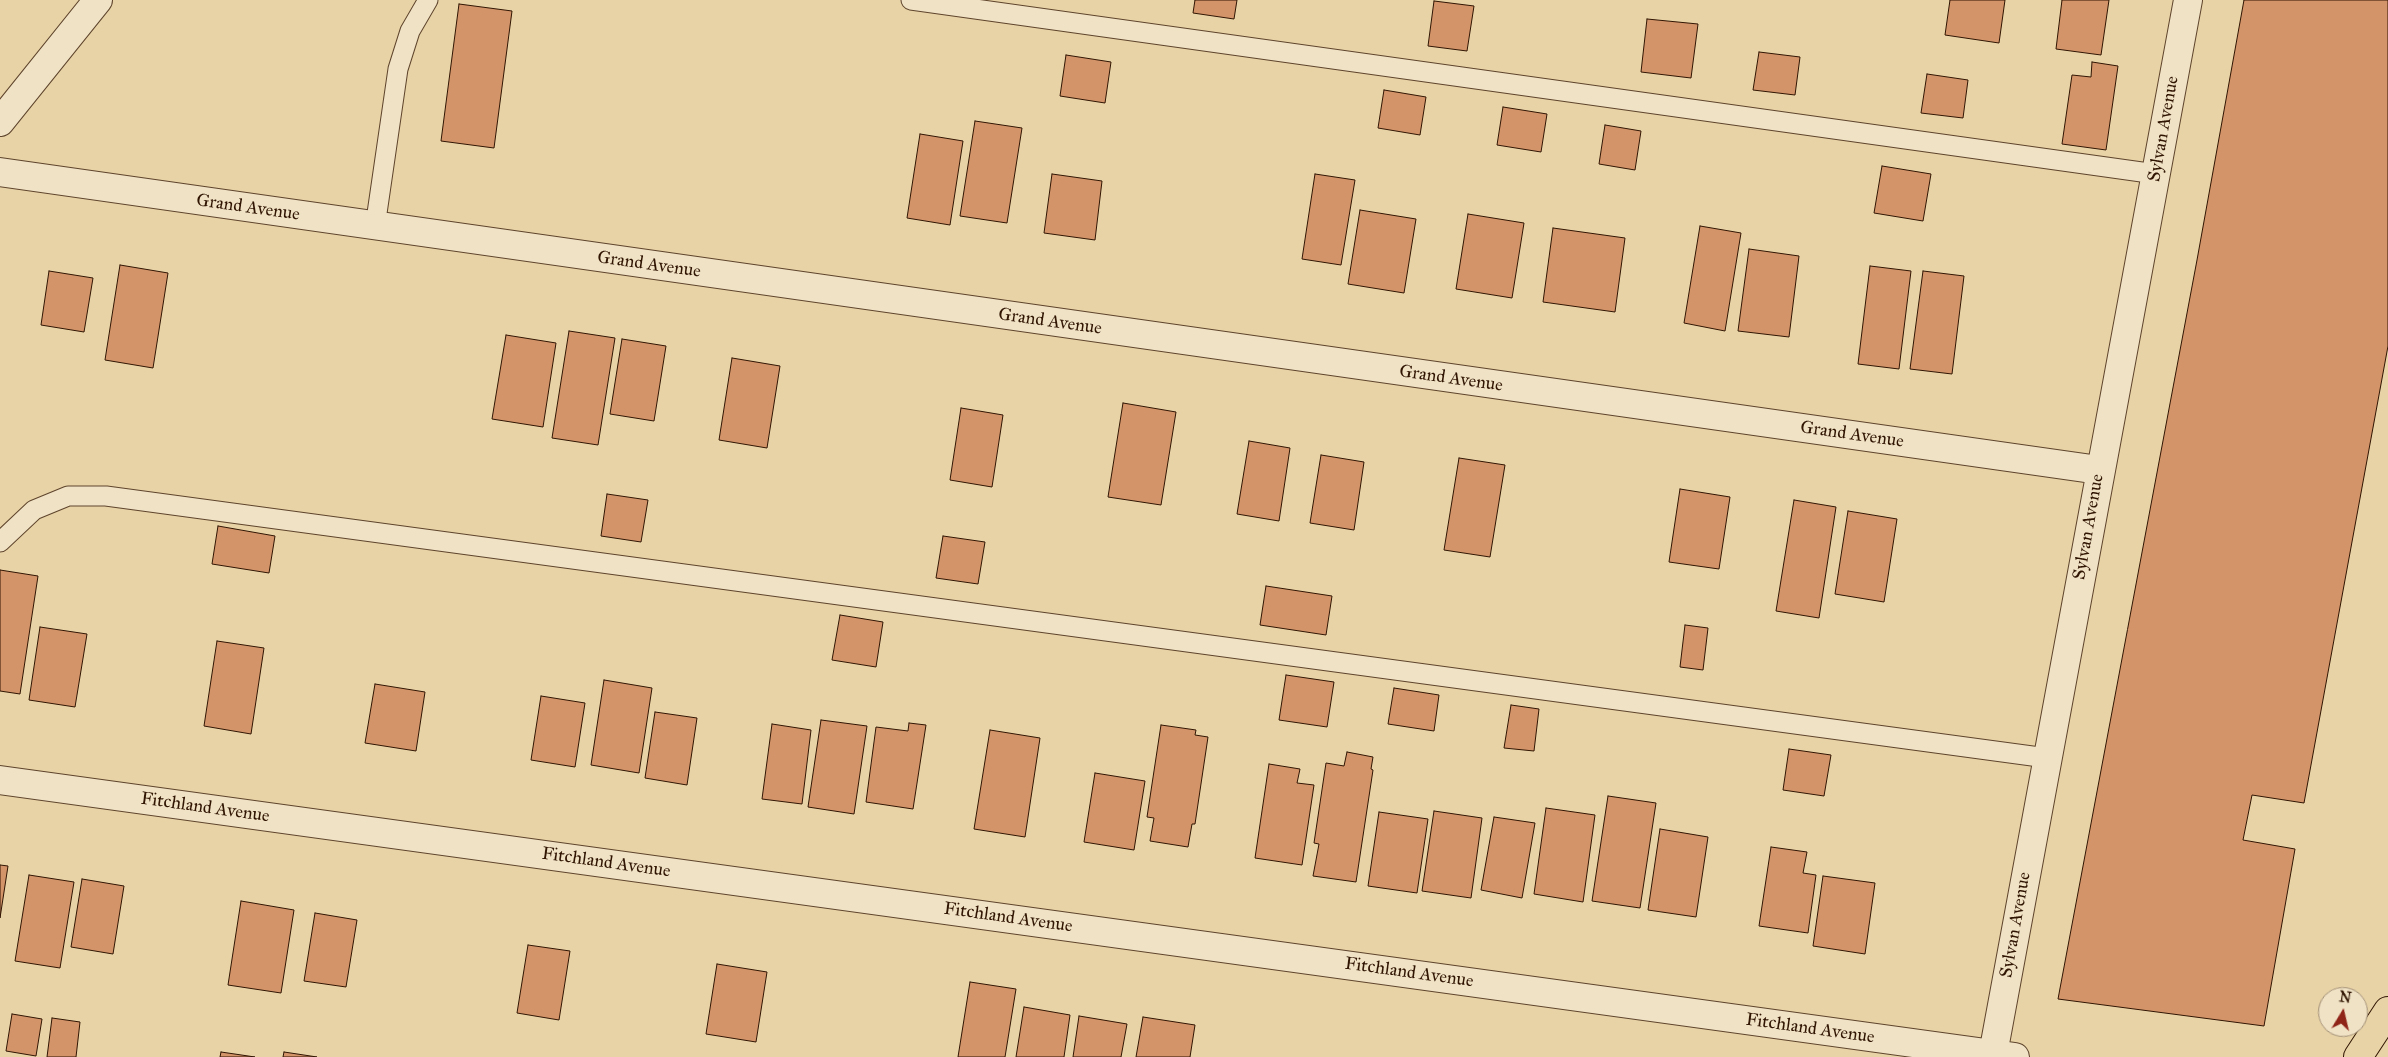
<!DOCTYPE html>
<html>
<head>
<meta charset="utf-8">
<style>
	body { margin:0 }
	#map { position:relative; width:2388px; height:1057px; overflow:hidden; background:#e8d3a6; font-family:"IM FELL Great Primer",serif }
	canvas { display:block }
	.north { position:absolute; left:2318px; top:987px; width:50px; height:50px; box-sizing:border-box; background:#f0e2c5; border:1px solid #a39077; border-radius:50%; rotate:9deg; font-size:14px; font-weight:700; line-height:20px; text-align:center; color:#301503 }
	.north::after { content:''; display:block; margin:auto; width:18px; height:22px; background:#8f2418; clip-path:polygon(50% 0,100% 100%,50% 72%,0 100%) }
</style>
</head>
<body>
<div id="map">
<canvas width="2388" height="1057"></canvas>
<div class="north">N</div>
</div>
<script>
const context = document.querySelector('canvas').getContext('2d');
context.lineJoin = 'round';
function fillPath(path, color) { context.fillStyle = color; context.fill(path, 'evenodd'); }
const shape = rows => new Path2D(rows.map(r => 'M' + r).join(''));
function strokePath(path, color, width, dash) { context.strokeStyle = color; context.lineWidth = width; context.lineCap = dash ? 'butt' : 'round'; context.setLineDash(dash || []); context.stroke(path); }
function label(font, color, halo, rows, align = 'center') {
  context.font = font + ' "IM FELL Great Primer",serif'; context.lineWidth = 4; context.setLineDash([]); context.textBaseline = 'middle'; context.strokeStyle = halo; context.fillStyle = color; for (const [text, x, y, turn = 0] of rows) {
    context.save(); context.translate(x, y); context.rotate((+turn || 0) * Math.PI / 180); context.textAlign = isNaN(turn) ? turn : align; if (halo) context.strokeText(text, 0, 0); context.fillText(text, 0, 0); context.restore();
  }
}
const building = shape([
	[1195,0,1237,0,1234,19,1193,13,1195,0],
	[1950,0,2005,0,1999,43,1945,35,1950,0],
	[2062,0,2109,0,2101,55,2056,49,2062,0],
	[2244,0,2388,0,2388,346,2304,803,2252,795,2243,840,2295,849,2264,1026,2058,999,2197,260,2244,0],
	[1434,1,1474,6,1467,51,1428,46,1434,1],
	[459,4,512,11,494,148,441,141,459,4],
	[1647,19,1698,24,1691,78,1641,72,1647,19],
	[1759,52,1800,57,1795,95,1753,90,1759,52],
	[1066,55,1111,62,1105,103,1060,96,1066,55],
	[2092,62,2118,66,2106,150,2062,144,2072,75,2091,77,2092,62],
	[1927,74,1968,80,1963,118,1921,113,1927,74],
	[1384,90,1426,97,1420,135,1378,128,1384,90],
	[1503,107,1547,114,1541,152,1497,145,1503,107],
	[975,121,1022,128,1007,223,960,216,975,121],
	[1605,125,1641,131,1635,170,1599,164,1605,125],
	[920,134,963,141,950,225,907,218,920,134],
	[1882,166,1931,174,1923,221,1874,213,1882,166],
	[1052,174,1102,181,1095,240,1044,233,1052,174],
	[1315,174,1355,180,1341,265,1302,259,1315,174],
	[1360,210,1416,219,1404,293,1348,284,1360,210],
	[1468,214,1524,223,1512,298,1456,289,1468,214],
	[1700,226,1741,233,1725,331,1684,323,1700,226],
	[1553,228,1625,238,1615,312,1543,302,1553,228],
	[1749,249,1799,256,1789,337,1738,331,1749,249],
	[120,265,168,273,153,368,105,360,120,265],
	[1870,266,1911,271,1899,369,1858,364,1870,266],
	[49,271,93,278,84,332,41,325,49,271],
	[1923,271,1964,276,1952,374,1910,369,1923,271],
	[569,331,615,338,598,445,552,438,569,331],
	[506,335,556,343,543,427,492,419,506,335],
	[622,339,666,346,654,421,610,414,622,339],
	[732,358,780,366,767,448,719,440,732,358],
	[1123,403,1176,412,1161,505,1108,497,1123,403],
	[961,408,1003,415,992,487,950,480,961,408],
	[1249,441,1290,448,1279,521,1237,514,1249,441],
	[1321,455,1364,462,1354,530,1310,523,1321,455],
	[1459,458,1505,465,1490,557,1444,550,1459,458],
	[1680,489,1730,497,1719,569,1669,562,1680,489],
	[607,494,648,500,641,542,601,536,607,494],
	[1794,500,1836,507,1819,618,1776,611,1794,500],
	[1848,511,1897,519,1884,602,1835,594,1848,511],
	[218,526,275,536,269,573,212,564,218,526],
	[943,536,985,542,978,584,936,578,943,536],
	[0,570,38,576,20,694,0,691,0,570],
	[1266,586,1332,596,1326,635,1260,625,1266,586],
	[840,615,883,622,876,667,832,660,840,615],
	[1685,625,1708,628,1703,670,1680,667,1685,625],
	[40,627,87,634,75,707,29,700,40,627],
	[217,641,264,648,251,734,204,726,217,641],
	[1286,675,1334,682,1327,727,1279,720,1286,675],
	[604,680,652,688,639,773,591,765,604,680],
	[375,684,425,692,416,751,365,743,375,684],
	[1394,688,1439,695,1434,731,1388,724,1394,688],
	[541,696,585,703,575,767,531,760,541,696],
	[1511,705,1539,709,1534,751,1504,748,1511,705],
	[655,712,697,718,687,785,645,778,655,712],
	[821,720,867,726,854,814,808,807,821,720],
	[909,723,926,725,913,809,866,802,876,727,908,731,909,723],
	[772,724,811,730,802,804,762,799,772,724],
	[1161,725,1196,730,1195,735,1208,737,1195,824,1192,824,1188,847,1150,841,1154,818,1147,817,1161,725],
	[990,730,1040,738,1025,837,974,829,990,730],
	[1789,749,1831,755,1824,796,1783,790,1789,749],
	[1347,752,1373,757,1371,769,1373,770,1356,882,1313,876,1319,844,1314,843,1326,763,1344,766,1347,752],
	[1269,764,1300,769,1297,783,1314,785,1302,865,1255,858,1269,764],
	[1095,773,1145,781,1134,850,1084,842,1095,773],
	[1608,796,1656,803,1640,908,1592,901,1608,796],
	[1546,808,1595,815,1583,902,1534,894,1546,808],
	[1434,811,1482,818,1471,898,1422,891,1434,811],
	[1379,812,1428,819,1417,893,1368,886,1379,812],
	[1494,817,1535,823,1522,898,1481,890,1494,817],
	[1660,829,1708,837,1696,917,1648,910,1660,829],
	[1771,847,1807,852,1803,873,1816,875,1808,933,1759,926,1771,847],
	[0,865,8,866,0,918,0,865],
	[29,875,74,882,60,968,15,961,29,875],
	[1823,876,1875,883,1865,954,1813,946,1823,876],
	[82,879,124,886,113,954,71,947,82,879],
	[241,901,294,910,281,993,228,985,241,901],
	[315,913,357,920,346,987,304,981,315,913],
	[528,945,570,951,559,1020,517,1013,528,945],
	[717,964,767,972,756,1042,706,1034,717,964],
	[970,982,1016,989,1005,1057,958,1057,970,982],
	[1024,1007,1070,1015,1064,1057,1016,1057,1024,1007],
	[12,1014,42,1019,36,1056,6,1051,12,1014],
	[1079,1016,1127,1024,1121,1057,1073,1057,1079,1016],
	[1143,1017,1195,1025,1190,1057,1136,1057,1143,1017],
	[52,1018,80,1022,76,1057,47,1057,52,1018],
	[221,1052,255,1057,220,1057,221,1052],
	[284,1052,317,1057,283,1057,284,1052]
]);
fillPath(building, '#d49469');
strokePath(building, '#301503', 1);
const service = shape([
	[911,0,2156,174],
	[375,227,398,69,410,31,428,0],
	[0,542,34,510,68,496,106,496,2047,758]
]);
const minor = shape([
	[0,122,98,0],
	[0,172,2099,470],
	[0,780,2015,1057],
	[1993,1054,2188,0]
]);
const primary = shape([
	[2358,1057,2388,1011]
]);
strokePath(service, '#5e442c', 21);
strokePath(minor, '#5e442c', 30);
strokePath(primary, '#301503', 30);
strokePath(service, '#f0e2c5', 19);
strokePath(minor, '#f0e2c5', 28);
strokePath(primary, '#e8d3a6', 28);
label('18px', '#301503', '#f0e2c5', [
	["Sylvan Avenue",2164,129,-80],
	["Grand Avenue",248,208,8],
	["Grand Avenue",649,265,8],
	["Grand Avenue",1050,322,8],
	["Grand Avenue",1451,379,8],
	["Grand Avenue",1852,435,8],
	["Sylvan Avenue",2089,527,-80],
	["Fitchland Avenue",205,808,8],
	["Fitchland Avenue",606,863,8],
	["Fitchland Avenue",1008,918,8],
	["Sylvan Avenue",2016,925,-80],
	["Fitchland Avenue",1409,973,8],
	["Fitchland Avenue",1810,1029,8]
]);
</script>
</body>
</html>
